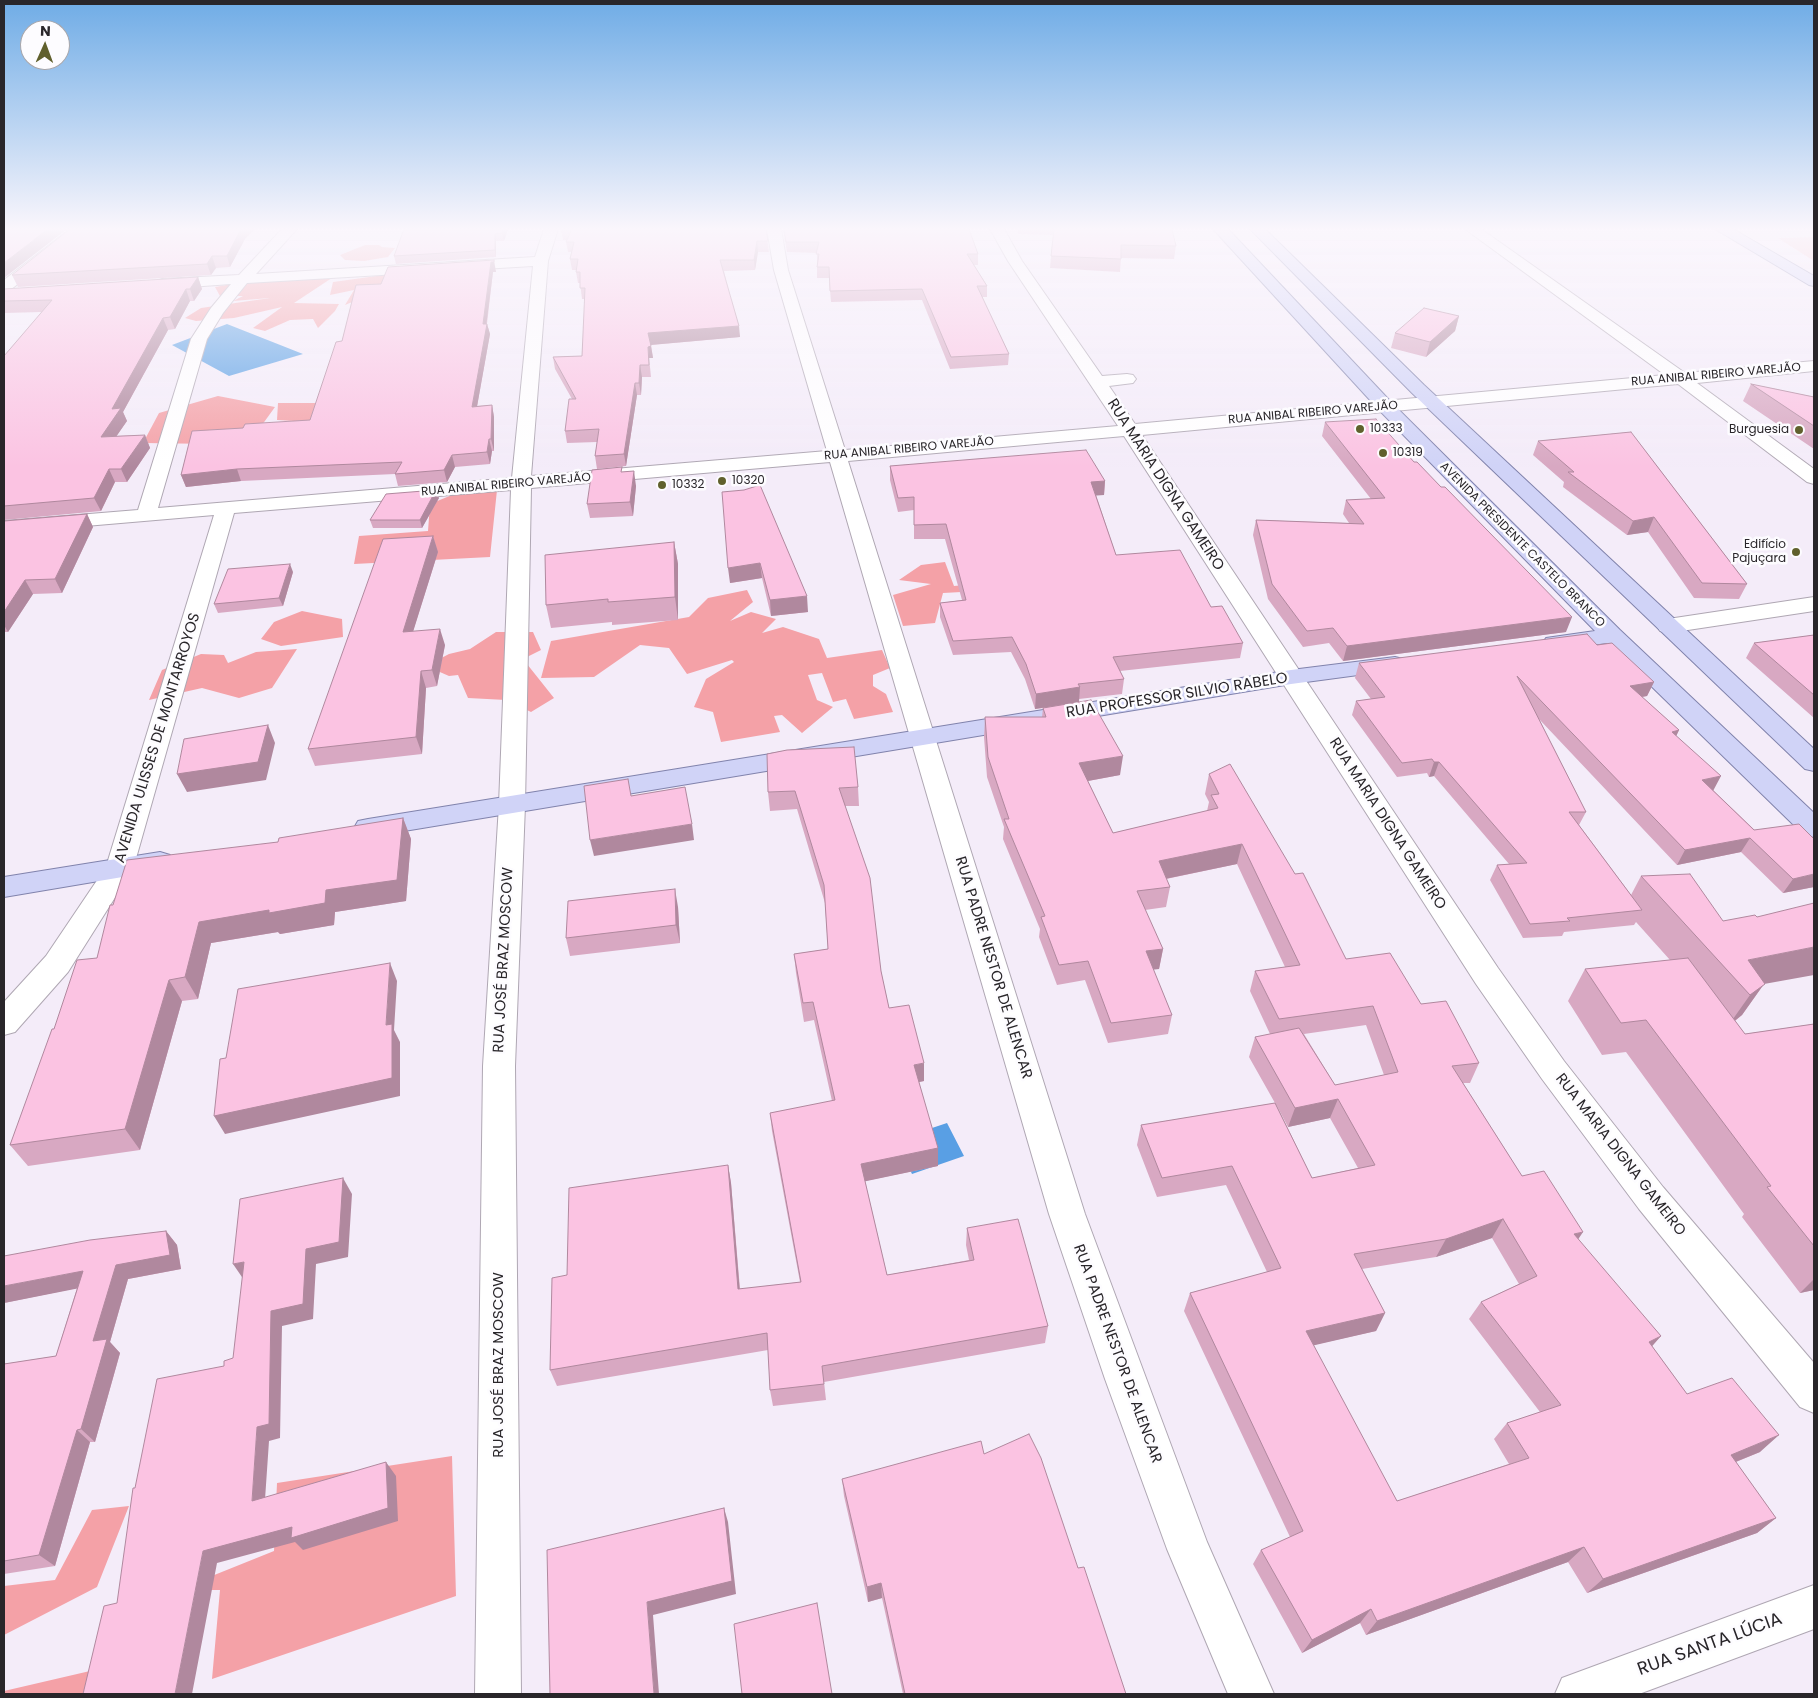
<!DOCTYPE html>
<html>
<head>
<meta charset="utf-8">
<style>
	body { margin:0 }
	#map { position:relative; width:1818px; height:1698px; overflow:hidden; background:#f4ecf9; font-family:Poppins,sans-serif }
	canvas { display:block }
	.frame { position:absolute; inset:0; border:5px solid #29262a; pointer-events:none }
	.north { position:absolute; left:20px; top:20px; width:50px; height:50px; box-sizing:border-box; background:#fdfcff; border:1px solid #a8a6aa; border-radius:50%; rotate:2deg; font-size:14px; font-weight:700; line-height:20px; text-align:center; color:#29262a }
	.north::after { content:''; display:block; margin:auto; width:18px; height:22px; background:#60602d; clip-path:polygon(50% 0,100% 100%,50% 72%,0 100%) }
</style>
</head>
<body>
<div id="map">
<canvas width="1818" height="1698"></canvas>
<div class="frame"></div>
<div class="north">N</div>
</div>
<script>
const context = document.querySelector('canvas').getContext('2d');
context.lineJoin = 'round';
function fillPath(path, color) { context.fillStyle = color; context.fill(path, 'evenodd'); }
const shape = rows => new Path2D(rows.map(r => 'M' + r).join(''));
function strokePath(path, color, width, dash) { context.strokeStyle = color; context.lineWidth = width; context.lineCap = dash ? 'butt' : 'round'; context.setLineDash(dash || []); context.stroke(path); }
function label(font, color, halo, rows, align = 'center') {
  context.font = font + ' Poppins,sans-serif'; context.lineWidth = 5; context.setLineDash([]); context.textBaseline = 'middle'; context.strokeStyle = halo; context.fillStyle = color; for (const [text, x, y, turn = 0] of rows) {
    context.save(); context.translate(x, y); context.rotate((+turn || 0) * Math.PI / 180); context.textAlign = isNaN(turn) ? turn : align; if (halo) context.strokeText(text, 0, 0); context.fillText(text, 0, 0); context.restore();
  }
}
fillPath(shape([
	[1814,237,1814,261,1778,238]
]), '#f9bfc2');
fillPath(shape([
	[365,245,379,245,382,247,395,248,388,257,364,261,345,260,340,255],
	[312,270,344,270,294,303,339,304,335,311,318,328,313,319,290,320,265,331,253,328,282,307,234,318,196,321,185,318,201,308,270,298,233,301,243,296,220,296,215,287],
	[398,273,377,292,345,305,354,290,330,295,333,282],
	[218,396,275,407,262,425,214,444,143,443,159,413],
	[278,403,350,403,344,424,277,420],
	[497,490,490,557,354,564,359,536,428,531,430,504,452,495],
	[945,562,954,586,1016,580,1017,589,943,593,935,623,903,626,893,595,931,584,899,580,921,565],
	[747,590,753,602,730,621,751,612,776,619,762,633,783,627,819,639,827,658,882,650,890,668,873,675,873,686,886,694,893,712,854,719,846,699,833,702,822,673,808,675,817,700,833,707,802,733,782,715,774,716,780,732,721,742,713,712,694,707,706,679,734,662,732,660,687,674,669,648,640,645,594,677,541,678,551,641,689,617,708,598],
	[302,611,342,619,343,637,281,646,261,639,274,622],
	[496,632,533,632,541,650,523,659,554,698,531,712,506,700,468,698,458,675,449,676,426,666,449,654,470,649],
	[297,649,272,688,239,698,202,688,149,700,162,670,201,654,224,655,228,663,256,652],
	[452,1456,456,1596,212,1679,220,1590,177,1590,274,1551,277,1483],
	[129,1506,97,1587,4,1635,4,1586,55,1580,92,1510],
	[90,1671,83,1694,4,1694,4,1691]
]), '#f4a1a7');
fillPath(shape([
	[227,324,303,354,229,376,172,345],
	[947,1123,964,1156,912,1174,896,1140]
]), '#599fe4');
const minor = shape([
	[70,229,86,229,9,291,4,293,4,280,70,229],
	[282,229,297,229,256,274,535,257,544,229,558,229,548,261,531,476,827,451,774,270,767,229,781,229,788,270,845,450,1118,426,1008,261,990,229,1004,229,1022,261,1102,376,1127,374,1133,375,1136,379,1133,383,1109,386,1135,424,1665,375,1465,229,1481,229,1685,373,1814,361,1814,371,1697,383,1814,469,1814,484,1807,482,1678,384,1142,435,1498,968,1564,1061,1663,1187,1814,1363,1814,1413,1800,1407,1639,1209,1542,1079,1476,984,1124,436,848,461,1085,1214,1207,1542,1274,1694,1228,1694,1167,1549,1105,1379,1049,1214,830,462,531,488,525,805,515,1066,521,1694,475,1694,483,1066,499,805,511,490,234,513,133,869,68,972,15,1032,4,1035,4,1002,46,956,106,867,214,515,4,533,4,521,138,510,191,339,211,308,231,284,162,289,157,287,154,284,157,281,162,279,239,275,282,229],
	[533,266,512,478,158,508,207,339,223,313,247,283,533,266],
	[1814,597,1814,611,1668,633,1660,631,1657,626,1660,621,1668,619,1814,597],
	[1814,1585,1814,1629,1639,1694,1555,1694,1562,1678,1814,1585]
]);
const major = shape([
	[1213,229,1228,229,1392,403,1620,630,1814,813,1814,837,1804,835,1607,643,1554,650,1546,648,1543,643,1546,638,1595,631,1380,411,1213,229],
	[1250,229,1265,229,1424,385,1814,749,1814,771,1805,769,1412,393,1250,229],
	[1715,229,1733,229,1814,276,1814,286,1809,285,1715,229],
	[1395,657,1403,659,1407,664,1403,669,1291,684,368,837,358,835,354,828,358,821,368,819,1291,670,1395,657],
	[160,852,170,855,174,862,170,869,4,897,4,877,160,852]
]);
strokePath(minor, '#afa7b3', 2);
strokePath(major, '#8183ac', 2);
fillPath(minor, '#fff');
fillPath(major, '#d0d3f7');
fillPath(shape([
	[404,229,508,229,504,241,496,241,496,257,396,264,394,256],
	[561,229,766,229,769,252,758,252,755,270,724,271,740,337,651,345,653,358,649,358,651,377,642,377,641,395,637,395,626,466,597,469,595,456,597,442,567,443,565,431,572,399,555,369,553,357,582,356,585,299,582,299,580,283,578,283,576,272,576,270,572,270,570,259,571,252,568,252,566,242,567,240,563,240],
	[783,229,969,229,978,254,978,265,974,265,987,286,987,297,982,297,1009,354,1008,365,950,369,922,300,831,302,829,278,817,278,817,253,787,252],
	[1018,229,1172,229,1176,246,1174,259,1121,258,1120,272,1050,268,1053,235,1018,234],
	[245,239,230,267,216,268,211,275,18,287,12,275],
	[496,270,496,272,493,272,487,324,490,334,477,406,492,405,494,417,494,451,492,451,490,464,455,467,447,482,398,486,395,474,241,481,186,487,181,475,243,428,310,420,342,341,381,284],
	[198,277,202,289,194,301,190,301,175,329,168,330,123,412,127,421,116,436,145,435,150,448,127,482,115,482,101,511,4,520,4,356,42,312,4,313,4,289],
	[1459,316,1455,331,1426,357,1391,348,1395,333],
	[1751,384,1814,397,1814,449,1743,401],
	[1325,422,1414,462,1566,632,1343,661,1329,643,1303,647,1268,599,1253,535,1256,520,1349,523,1343,514,1346,500,1371,499,1322,436],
	[1631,432,1747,584,1739,599,1694,598,1648,532,1627,535,1563,487,1564,482,1533,455,1538,441],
	[890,466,1105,481,1104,495,1096,495,1116,555,1211,607,1243,643,1240,658,1120,671,1124,679,1122,694,1079,699,1079,702,1120,775,1088,781,1113,833,1207,811,1209,802,1205,794,1209,774,1295,874,1346,959,1421,1004,1479,1063,1470,1083,1463,1083,1522,1176,1578,1240,1661,1336,1652,1346,1687,1394,1760,1452,1736,1462,1776,1518,1757,1533,1587,1593,1568,1562,1366,1635,1360,1623,1302,1653,1253,1564,1261,1550,1290,1537,1184,1311,1190,1293,1267,1272,1226,1185,1157,1197,1137,1145,1141,1125,1275,1103,1249,1057,1255,1037,1270,1034,1250,991,1255,971,1285,967,1237,864,1166,879,1170,887,1166,907,1145,910,1163,949,1159,969,1153,969,1172,1015,1168,1034,1108,1043,1085,980,1057,985,1039,937,1040,929,1003,839,1004,827,987,777,984,737,985,717,1042,717,1043,708,1035,709,1025,679,1011,652,953,655,940,617,940,603,962,600,945,539,914,539,914,510,898,512,890,480],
	[1366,1025,1384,1075,1335,1085,1304,1034],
	[1276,1104,1288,1127,1330,1118,1358,1168,1312,1178],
	[1492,1238,1519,1284,1481,1302,1469,1319,1540,1412,1507,1423,1494,1439,1509,1464,1397,1501,1313,1345,1376,1331,1385,1313,1362,1269,1436,1257],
	[622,472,636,486,633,516,590,518,587,504],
	[744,490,808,612,771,616,762,578,730,583],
	[439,498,422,528,373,528,370,520],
	[87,514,93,527,62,593,33,594,8,632,4,632,4,521],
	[433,536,438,552,413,631,445,645,437,686,426,688,422,754,315,766,308,749],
	[674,542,678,564,678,620,612,625,612,622,551,628,546,605],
	[293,572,283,606,218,613,214,604],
	[1814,635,1814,718,1746,658,1754,643],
	[1597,645,1654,682,1647,696,1642,697,1679,730,1676,736,1713,790,1814,887,1783,893,1741,852,1677,865,1539,719,1586,812,1579,825,1631,895,1641,876,1764,984,1742,1015,1735,1021,1745,1034,1814,1024,1814,1290,1800,1293,1742,1217,1744,1214,1626,1052,1602,1055,1568,1001,1585,969,1670,960,1636,922,1634,925,1564,932,1562,936,1523,938,1490,880,1497,865,1509,864,1434,776,1429,777,1427,773,1397,777,1352,715,1356,701,1371,699,1355,678,1359,663],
	[858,787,859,806,845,806,889,1008,924,1081,919,1082,938,1166,865,1181,887,1275,969,1260,966,1245,967,1228,1048,1326,1045,1343,824,1382,826,1400,773,1406,770,1390,768,1350,557,1386,550,1370,567,1275,728,1165,731,1183,740,1289,800,1282,772,1131,770,1113,832,1101,814,1020,804,1022,796,973,794,954,828,949,825,903,797,809,770,811,768,792],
	[403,818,411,839,406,901,335,912,334,925,280,934,278,932,211,943,198,999,182,1001,140,1150,28,1166,10,1145,54,1029,97,958,113,905,278,842],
	[678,907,680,943,570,956,566,938],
	[166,1231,177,1245,181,1269,128,1279,110,1342,120,1353,95,1442,90,1442,55,1566,4,1574,4,1364,56,1356,77,1288,4,1303],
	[984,1454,1078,1568,1126,1694,903,1694,882,1598,868,1602,844,1496,842,1479]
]), '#d8a8c2');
fillPath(shape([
	[48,229,67,229,4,278,4,263],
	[241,229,255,229,245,239,230,267,227,256],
	[504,229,508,229,504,241,502,233],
	[495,234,496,241,496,257,495,250],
	[757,241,758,252,755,270,754,260],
	[212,256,216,268,211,275,207,264],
	[494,260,496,272,493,272,485,335,483,324,491,262],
	[198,277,202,289,194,301,190,289],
	[186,289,190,301,175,329,170,317],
	[1459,316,1455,331,1426,357,1430,342],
	[163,318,168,330,123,412,127,421,107,450,101,437,112,409],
	[487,324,490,334,475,418,472,407],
	[739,326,740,337,650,345,648,333],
	[651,346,653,358,649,358,651,377,648,347],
	[640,365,642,377,641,395,639,383],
	[635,383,637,395,626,466,624,454],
	[492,405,494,417,494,451,491,439],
	[145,435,150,448,127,482,121,469],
	[489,439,492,451,490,464,487,452],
	[452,455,455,467,447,482,444,470],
	[109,469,115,482,101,511,94,498],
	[237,469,241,481,186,487,181,475],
	[634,471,636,486,633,516,630,502],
	[1105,481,1104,495,1090,496,1091,482],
	[436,490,439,498,422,528,420,520],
	[87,514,93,527,62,593,55,579],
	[1654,517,1648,532,1627,535,1633,521],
	[433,536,438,552,408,648,403,632],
	[674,542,678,564,678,620,675,597],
	[760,563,762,578,730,583,728,568],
	[290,564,293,572,283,606,279,598],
	[25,580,33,594,8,632,4,625,4,612],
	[807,596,808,612,771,616,770,600],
	[1572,617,1566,632,1343,661,1347,646],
	[440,629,445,645,437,686,432,670],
	[421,671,426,688,422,754,416,737],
	[1654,682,1647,696,1623,700,1630,686],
	[1080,687,1079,702,1035,709,1036,694],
	[268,725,275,743,266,780,187,792,177,774],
	[1679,730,1672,745,1672,732],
	[1123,756,1120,775,1077,783,1079,763],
	[1434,762,1439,762,1434,776,1429,777],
	[1721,776,1713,791,1702,780],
	[403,818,411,839,406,901,335,912,334,925,280,934,278,932,211,943,198,999,185,977,199,922,326,890],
	[692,824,694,840,594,856,590,840],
	[1750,838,1741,852,1677,865,1685,850],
	[1242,844,1237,864,1155,881,1159,861],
	[1814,874,1814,887,1783,893,1793,879],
	[675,889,678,907,680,943,676,925],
	[1814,947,1814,975,1764,984,1742,1015,1728,1026,1750,995,1748,960],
	[1163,949,1159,969,1142,971,1146,951],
	[390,963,397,981,394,1030,400,1042,400,1096,225,1134,214,1116,386,1025],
	[169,980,182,1001,140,1150,125,1129],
	[924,1063,924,1081,914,1083,914,1065],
	[1338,1099,1330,1118,1288,1127,1295,1108],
	[938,1148,938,1166,862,1182,861,1164],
	[728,1165,731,1183,741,1306,738,1289],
	[343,1178,352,1194,348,1257,316,1264,313,1319,282,1326,280,1438,269,1441,264,1514,252,1501,257,1427,271,1311,306,1249],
	[1503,1219,1492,1238,1436,1257,1446,1239],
	[166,1231,177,1245,181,1269,128,1279,110,1342,120,1353,95,1442,81,1429,93,1341,116,1265],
	[1583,1232,1571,1250,1574,1234],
	[244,1262,244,1280,233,1264],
	[83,1271,95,1285,4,1303,4,1286],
	[1814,1279,1814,1290,1800,1293],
	[1385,1313,1376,1331,1298,1349,1306,1331],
	[1661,1336,1646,1353,1649,1342],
	[77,1430,90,1442,55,1566,39,1555],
	[1779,1435,1760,1452,1713,1471,1731,1455],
	[386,1462,396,1476,398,1521,303,1550,295,1542,217,1563,192,1694,175,1694,203,1551],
	[724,1508,728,1522,736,1594,653,1615,659,1694,654,1694,647,1602],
	[1776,1518,1757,1533,1587,1593,1603,1579],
	[1584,1547,1568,1562,1366,1635,1377,1621],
	[881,1583,882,1598,868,1602,867,1587],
	[1371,1609,1360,1623,1302,1653,1312,1640]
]), '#b0889e');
const building = shape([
	[4,229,48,229,4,263,4,229],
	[70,229,241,229,227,256,212,256,207,264,12,275,70,229],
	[404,229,504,229,502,233,495,234,495,250,394,256,404,229],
	[572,229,766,229,768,241,757,241,754,260,720,260,739,326,648,333,651,346,648,347,649,365,640,365,639,383,635,383,624,454,595,456,599,429,565,431,569,399,576,399,553,357,582,356,585,288,580,288,580,272,576,272,578,259,570,259,574,242,566,242,572,229],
	[784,229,969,229,978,254,967,254,987,286,977,286,1009,354,951,357,922,289,830,291,829,267,817,267,819,254,816,254,819,242,786,242,784,229],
	[1054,229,1172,229,1176,246,1121,245,1121,259,1051,256,1054,229],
	[494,260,494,262,491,262,483,324,487,324,472,407,492,405,491,439,489,439,487,452,452,455,444,470,395,474,402,462,237,469,181,475,192,431,243,428,245,424,310,420,336,342,342,341,356,285,381,284,388,267,494,260],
	[198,277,190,289,186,289,170,317,163,318,112,409,121,408,101,437,145,435,121,469,109,469,94,498,4,506,4,356,52,300,4,301,4,289,198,277],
	[1424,308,1459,316,1430,342,1395,333,1424,308],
	[1751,384,1814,397,1814,426,1751,384],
	[1376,419,1414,462,1417,462,1441,487,1445,487,1572,617,1347,646,1333,628,1307,631,1272,584,1256,520,1364,524,1346,500,1385,498,1325,422,1376,419],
	[1631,432,1747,584,1702,583,1654,517,1633,521,1568,472,1574,472,1538,441,1631,432],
	[1086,450,1105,481,1091,482,1116,555,1180,550,1211,607,1222,606,1243,643,1113,657,1124,679,1078,684,1080,687,1036,694,1026,664,1012,637,953,641,940,603,966,600,946,524,914,525,914,497,898,498,890,466,1086,450],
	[622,467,621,472,634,471,630,502,587,504,592,470,622,467],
	[760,485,807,596,770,600,760,563,728,568,722,492,744,490,760,485],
	[436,490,420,520,370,520,386,494,436,490],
	[87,514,55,579,25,580,4,612,4,521,87,514],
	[433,536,403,632,440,629,432,670,421,671,416,737,308,749,383,539,433,536],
	[674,542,675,597,608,602,608,599,546,605,545,555,674,542],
	[290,564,279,598,214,604,228,569,290,564],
	[1587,634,1597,645,1612,643,1654,682,1630,686,1679,730,1672,732,1721,776,1702,780,1754,830,1799,824,1814,839,1814,874,1793,879,1750,838,1685,850,1517,676,1586,812,1569,812,1642,910,1567,918,1570,921,1530,924,1497,865,1527,863,1439,762,1434,762,1432,759,1402,763,1356,701,1385,697,1359,663,1587,634],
	[1814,635,1814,695,1754,643,1814,635],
	[1091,700,1123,756,1079,763,1113,833,1218,808,1211,795,1219,794,1209,774,1230,764,1295,874,1303,873,1346,959,1390,953,1421,1004,1446,1001,1479,1063,1452,1066,1522,1176,1544,1171,1583,1232,1574,1234,1661,1336,1649,1342,1687,1394,1732,1378,1779,1435,1731,1455,1776,1518,1603,1579,1584,1547,1377,1621,1371,1609,1312,1640,1261,1550,1303,1531,1190,1293,1281,1268,1232,1166,1162,1178,1141,1125,1275,1103,1312,1178,1375,1165,1338,1099,1295,1108,1255,1037,1299,1028,1335,1085,1398,1072,1373,1006,1279,1019,1255,971,1300,965,1242,844,1159,861,1170,887,1137,891,1163,949,1146,951,1172,1015,1111,1023,1088,961,1059,965,1041,917,1045,916,1004,819,1009,819,988,757,985,717,1046,717,1043,708,1091,700],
	[1503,1219,1537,1276,1481,1302,1561,1405,1507,1423,1529,1458,1397,1501,1306,1331,1385,1313,1354,1254,1446,1239,1503,1219],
	[268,725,258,762,177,774,184,739,268,725],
	[854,747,858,787,839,788,870,878,881,971,889,1008,909,1005,924,1063,914,1065,938,1148,861,1164,887,1275,974,1260,967,1228,1018,1219,1048,1326,822,1366,824,1384,770,1390,767,1333,550,1370,552,1278,567,1275,569,1188,728,1165,738,1289,801,1282,770,1113,835,1100,813,1002,803,1003,794,954,828,949,824,885,795,791,768,792,767,754,787,750,854,747],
	[628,779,631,796,685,787,692,824,590,840,584,786,628,779],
	[403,818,397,880,326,890,325,903,269,913,269,910,199,922,185,977,169,980,125,1129,10,1145,52,1029,54,1029,77,960,97,958,110,905,113,905,127,860,278,842,279,838,403,818],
	[1690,874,1723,921,1755,915,1757,917,1814,903,1814,947,1748,960,1765,984,1750,995,1641,876,1690,874],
	[675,889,676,925,566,938,568,901,675,889],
	[1688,958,1745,1034,1814,1024,1814,1246,1767,1187,1771,1186,1646,1020,1621,1023,1585,969,1688,958],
	[390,963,386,1025,392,1024,392,1078,214,1116,220,1059,226,1058,238,989,390,963],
	[343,1178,339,1242,306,1249,303,1304,271,1311,269,1424,257,1427,252,1501,386,1462,388,1508,291,1538,292,1527,203,1551,175,1694,83,1694,104,1606,117,1603,133,1488,135,1488,157,1379,224,1366,224,1361,233,1358,244,1262,233,1264,240,1199,343,1178],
	[166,1231,170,1255,116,1265,93,1341,107,1339,81,1429,77,1430,39,1555,4,1561,4,1364,56,1356,83,1271,4,1286,4,1256,90,1240,166,1231],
	[1029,1434,1041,1458,1078,1568,1084,1567,1126,1694,905,1694,881,1583,867,1587,842,1479,981,1441,984,1454,1029,1434],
	[724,1508,732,1581,647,1602,654,1694,550,1694,547,1550,724,1508],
	[817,1603,832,1694,742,1694,734,1624,817,1603]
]);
fillPath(building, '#fbc3e2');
strokePath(building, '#b0889e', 1);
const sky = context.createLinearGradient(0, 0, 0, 467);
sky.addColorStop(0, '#6face6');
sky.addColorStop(0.49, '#faf6fc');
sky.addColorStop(1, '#faf6fc00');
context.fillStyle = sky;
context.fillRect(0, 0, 1818, 467);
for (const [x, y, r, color] of [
	[1360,429,5,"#60602d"],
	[1799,430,5,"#60602d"],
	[1383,453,5,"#60602d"],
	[722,481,5,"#60602d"],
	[662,485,5,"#60602d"],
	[1796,552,5,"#60602d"]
]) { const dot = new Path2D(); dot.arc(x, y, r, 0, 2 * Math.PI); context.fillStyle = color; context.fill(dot); strokePath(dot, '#fdfcff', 2); }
label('12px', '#29262a', '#fdfcff', [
	["RUA ANIBAL RIBEIRO VAREJÃO",1716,375,-5],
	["RUA ANIBAL RIBEIRO VAREJÃO",1313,413,-5],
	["RUA ANIBAL RIBEIRO VAREJÃO",909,449,-5],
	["RUA ANIBAL RIBEIRO VAREJÃO",506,485,-5],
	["AVENIDA PRESIDENTE CASTELO BRANCO",1522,545,45]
]);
label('12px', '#29262a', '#fdfcff', [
	["10333",1370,429],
	["Burguesia",1789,430,"right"],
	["10319",1393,453],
	["10320",732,481],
	["10332",672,485],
	["Edifício",1786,545,"right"],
	["Pajuçara",1786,559,"right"]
], 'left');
label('15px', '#29262a', '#fdfcff', [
	["RUA MARIA DIGNA GAMEIRO",1165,485,57],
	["RUA PROFESSOR SILVIO RABELO",1177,696,-9],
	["AVENIDA ULISSES DE MONTARROYOS",158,738,-73],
	["RUA MARIA DIGNA GAMEIRO",1387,824,57],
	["RUA JOSÉ BRAZ MOSCOW",504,960,-87],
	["RUA PADRE NESTOR DE ALENCAR",993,968,73],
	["RUA MARIA DIGNA GAMEIRO",1620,1155,52],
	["RUA PADRE NESTOR DE ALENCAR",1117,1354,70],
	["RUA JOSÉ BRAZ MOSCOW",499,1365,-90]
]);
label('18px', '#29262a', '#fdfcff', [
	["RUA SANTA LÚCIA",1710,1645,-20]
]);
</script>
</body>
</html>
